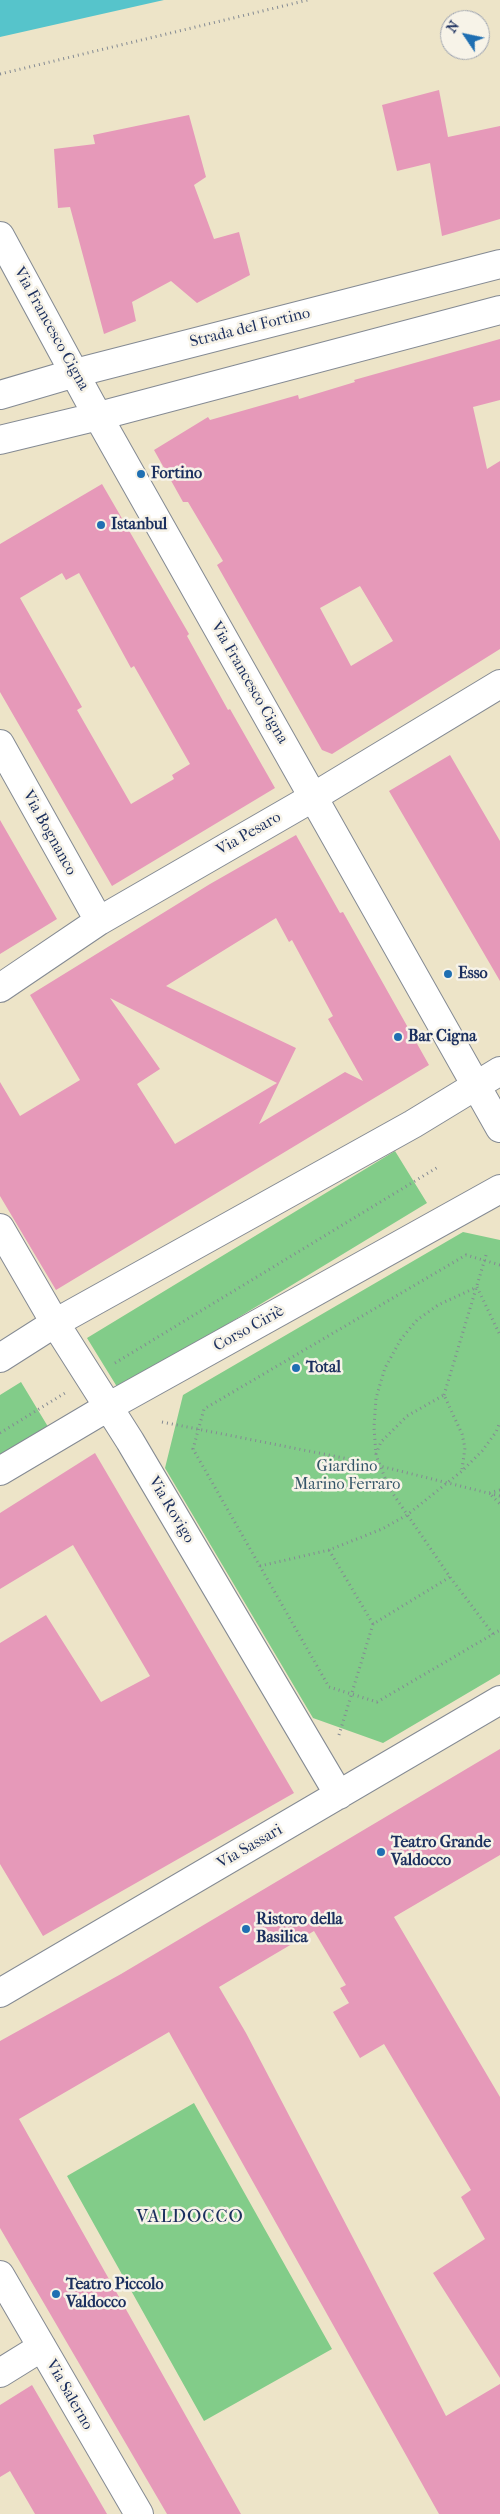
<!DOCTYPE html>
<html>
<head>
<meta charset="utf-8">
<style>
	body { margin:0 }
	#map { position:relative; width:500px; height:2514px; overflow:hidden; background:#ede4c8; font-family:"IM FELL French Canon",serif }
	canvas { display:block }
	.north { position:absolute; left:440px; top:10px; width:50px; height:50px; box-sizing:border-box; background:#f7f3e8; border:1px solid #9fa5b1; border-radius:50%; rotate:304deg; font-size:14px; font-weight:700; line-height:20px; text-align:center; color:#1b2f5e }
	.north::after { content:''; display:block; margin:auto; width:18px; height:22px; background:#1f6fb2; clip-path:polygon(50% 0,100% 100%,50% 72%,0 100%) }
</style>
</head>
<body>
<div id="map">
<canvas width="500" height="2514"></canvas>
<div class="north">N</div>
</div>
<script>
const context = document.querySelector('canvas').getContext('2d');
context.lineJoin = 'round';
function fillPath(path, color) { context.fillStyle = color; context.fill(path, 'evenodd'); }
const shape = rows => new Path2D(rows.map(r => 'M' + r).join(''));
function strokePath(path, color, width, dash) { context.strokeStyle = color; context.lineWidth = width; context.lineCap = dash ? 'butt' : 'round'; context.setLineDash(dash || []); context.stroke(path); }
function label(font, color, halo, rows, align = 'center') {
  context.font = font + ' "IM FELL French Canon",serif'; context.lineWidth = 5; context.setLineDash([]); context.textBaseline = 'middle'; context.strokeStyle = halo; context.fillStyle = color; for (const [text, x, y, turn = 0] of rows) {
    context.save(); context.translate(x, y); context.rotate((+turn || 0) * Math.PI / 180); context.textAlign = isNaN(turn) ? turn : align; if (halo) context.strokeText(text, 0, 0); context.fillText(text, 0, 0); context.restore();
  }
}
fillPath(shape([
	[395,1151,427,1203,119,1390,87,1338],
	[463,1232,500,1240,500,1674,383,1743,313,1718,165,1468,183,1395],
	[21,1382,53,1435,0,1466,0,1395],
	[194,2103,332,2349,204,2421,67,2176]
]), '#82cc89');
fillPath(shape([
	[0,0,164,0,0,37]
]), '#56c4cb');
fillPath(shape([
	[439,90,448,137,500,126,500,219,442,236,430,163,397,171,382,105],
	[189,115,206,177,194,185,214,239,239,232,250,275,197,303,171,281,132,302,136,321,104,334,70,207,58,208,54,149,95,144,93,135],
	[500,339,500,400,473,407,487,469,500,461,500,649,332,754,322,750,217,565,223,561,188,502,183,502,154,450,208,417,210,420,298,395,299,399,355,382,354,380],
	[360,586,393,641,351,666,320,608],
	[102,484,189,634,187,636,228,710,230,709,275,788,112,886,0,692,0,544],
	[62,573,66,580,79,573,131,668,134,666,190,764,172,775,174,779,131,804,77,710,82,707,20,598],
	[450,755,500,841,500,981,389,791],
	[0,820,57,919,0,954],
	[296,835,340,913,343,912,429,1065,56,1290,0,1196,0,1082,20,1116,80,1080,30,995,210,884],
	[276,918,289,942,292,940,333,1016,328,1019,363,1081,345,1072,259,1124,296,1048,166,986],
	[110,998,220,1054,277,1083,175,1144,137,1084,160,1069],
	[95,1453,294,1793,43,1936,0,1864,0,1643,46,1615,101,1702,150,1676,73,1545,0,1589,0,1513],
	[500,1749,500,1855,394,1917,500,2097,500,2378,433,2273,485,2239,461,2197,471,2190,384,2044,360,2058,333,2012,349,2003,340,1988,346,1985,314,1931,219,1987,246,2033,446,2416,500,2384,500,2514,439,2514,169,2032,19,2119,241,2514,167,2514,0,2228,0,2041,121,1974],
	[32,2385,107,2514,35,2514,10,2471,0,2477,0,2405]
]), '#e699b9');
const minor = shape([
	[75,373,500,264],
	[99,416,500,310],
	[0,744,99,921],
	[0,988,99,921,300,805,500,684],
	[0,1228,55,1323,130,1441,339,1795],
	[0,1358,55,1323,413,1124,500,1071],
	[0,1471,108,1407,500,1189],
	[0,1993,500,1700],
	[0,2275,139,2514],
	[0,2373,42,2347]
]);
const tertiary = shape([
	[0,236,90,402,500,1128],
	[0,395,75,373],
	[0,440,99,416]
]);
strokePath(minor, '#848a93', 30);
strokePath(tertiary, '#848a93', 30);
strokePath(shape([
	[0,74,308,0],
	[500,1265,466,1255,204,1409,193,1449,329,1687,377,1702,500,1630],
	[115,1363,438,1167],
	[444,1395,487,1252],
	[162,1422,364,1462,500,1496],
	[0,1433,65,1393],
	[376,1454,381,1442,407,1416,444,1395,462,1434,465,1448,462,1469],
	[500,1490,489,1493,500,1504],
	[329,1550,373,1624,450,1577],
	[260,1566,329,1550,382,1529,407,1515,462,1471,482,1451,496,1432,500,1422],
	[493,1634,450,1577,389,1488,376,1455,374,1427,376,1398,385,1368,401,1339,417,1320,438,1305,477,1287,500,1335],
	[339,1735,373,1624]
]), '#848a93', 3, [1, 4]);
strokePath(minor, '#fff', 28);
strokePath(tertiary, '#fff', 28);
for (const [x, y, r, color] of [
	[141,474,5,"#1f6fb2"],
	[101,525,5,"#1f6fb2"],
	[448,974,5,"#1f6fb2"],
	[398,1037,5,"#1f6fb2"],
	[296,1368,5,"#1f6fb2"],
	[381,1852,5,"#1f6fb2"],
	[246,1929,5,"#1f6fb2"],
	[56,2294,5,"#1f6fb2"]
]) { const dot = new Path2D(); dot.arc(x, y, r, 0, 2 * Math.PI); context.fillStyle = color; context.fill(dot); strokePath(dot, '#f7f3e8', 2); }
label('16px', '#1b2f5e', '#f7f3e8', [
	["Strada del Fortino",250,328,-14],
	["Via Francesco Cigna",51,329,61],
	["Via Francesco Cigna",249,683,60],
	["Via Bognanco",49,833,61],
	["Via Pesaro",249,834,-30],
	["Corso Ciriè",249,1329,-29],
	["Via Rovigo",171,1510,59],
	["Via Sassari",250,1847,-30],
	["Via Salerno",69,2395,60]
]);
label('bold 16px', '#1b2f5e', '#f7f3e8', [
	["Fortino",151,474],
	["Istanbul",111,525],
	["Esso",458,974],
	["Bar Cigna",408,1037],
	["Total",306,1368],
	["Teatro Grande",391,1843],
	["Valdocco",391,1861],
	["Ristoro della",256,1920],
	["Basilica",256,1938],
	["Teatro Piccolo",66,2285],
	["Valdocco",66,2303]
], 'left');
label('16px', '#355669', '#f7f3e8', [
	["Giardino",347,1467],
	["Marino Ferraro",347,1485]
]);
context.letterSpacing = '1px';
label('18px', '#1b2f5e', '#f7f3e8', [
	["VALDOCCO",190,2218]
]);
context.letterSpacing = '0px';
</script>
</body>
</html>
